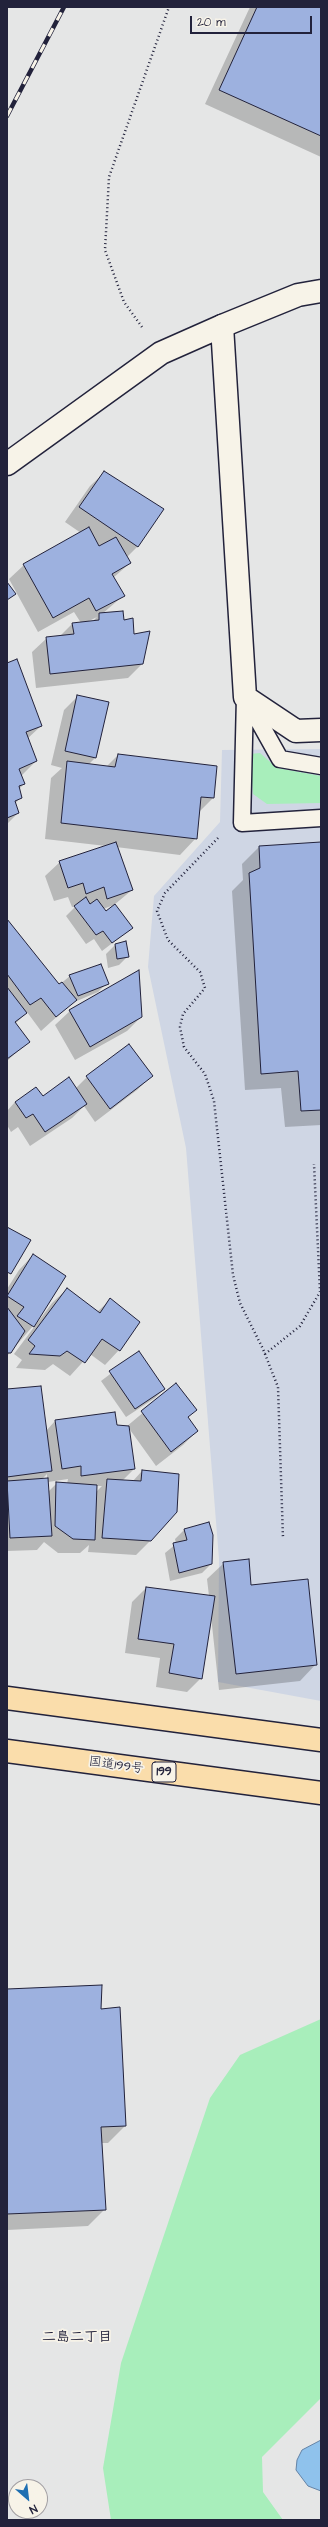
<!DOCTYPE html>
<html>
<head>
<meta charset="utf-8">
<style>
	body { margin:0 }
	#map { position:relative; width:328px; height:2527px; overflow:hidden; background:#e5e6e6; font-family:"Architects Daughter",sans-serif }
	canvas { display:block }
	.frame { position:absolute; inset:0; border:8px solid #22223b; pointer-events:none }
	.north { position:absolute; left:8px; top:2479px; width:40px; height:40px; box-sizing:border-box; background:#f7f3e8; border:1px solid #a29fa3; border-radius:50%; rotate:152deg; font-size:11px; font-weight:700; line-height:16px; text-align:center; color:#22223b }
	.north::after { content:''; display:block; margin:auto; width:14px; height:18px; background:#1f6fb2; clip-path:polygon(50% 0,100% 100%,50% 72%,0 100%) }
	.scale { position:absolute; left:190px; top:16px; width:122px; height:18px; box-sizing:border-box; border:2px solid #22223b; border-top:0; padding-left:5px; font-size:12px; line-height:14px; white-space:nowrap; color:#22223b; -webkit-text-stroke:3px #f7f3e8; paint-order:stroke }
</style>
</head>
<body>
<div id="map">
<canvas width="328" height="2527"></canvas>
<div class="frame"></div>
<div class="north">N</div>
<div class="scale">20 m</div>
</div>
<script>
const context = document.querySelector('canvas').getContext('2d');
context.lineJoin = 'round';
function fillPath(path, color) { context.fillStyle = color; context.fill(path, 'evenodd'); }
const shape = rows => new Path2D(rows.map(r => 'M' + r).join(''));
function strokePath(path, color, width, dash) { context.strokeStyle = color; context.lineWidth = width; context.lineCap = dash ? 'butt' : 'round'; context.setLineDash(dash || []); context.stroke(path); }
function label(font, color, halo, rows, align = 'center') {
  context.font = font + ' "Architects Daughter","Klee One",sans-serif'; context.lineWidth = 3.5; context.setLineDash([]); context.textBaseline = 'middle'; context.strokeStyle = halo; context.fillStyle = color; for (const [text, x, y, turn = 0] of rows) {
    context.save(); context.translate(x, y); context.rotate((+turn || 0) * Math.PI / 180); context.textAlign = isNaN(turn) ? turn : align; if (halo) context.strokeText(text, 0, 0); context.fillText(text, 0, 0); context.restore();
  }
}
fillPath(shape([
	[321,749,321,1701,218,1682,219,1559,186,1148,148,967,154,896,220,822,222,750]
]), '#cfd6e4');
fillPath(shape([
	[260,753,277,768,321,776,321,803,267,804,253,794,250,754],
	[321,2019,321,2398,262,2457,263,2492,283,2520,111,2520,103,2468,121,2363,210,2098,240,2055]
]), '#a8eebb');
const water = shape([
	[321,2440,321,2491,308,2486,296,2470,297,2460,302,2450,321,2440]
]);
fillPath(water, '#8fc2ec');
strokePath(water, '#6382a5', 1);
fillPath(shape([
	[250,7,321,7,321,157,205,104],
	[105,472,162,509,137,547,127,557,130,563,113,578,123,596,102,614,123,621,133,635,142,664,128,678,36,688,32,652,47,638,59,637,72,624,81,623,74,612,38,632,9,579,24,565,81,533,65,522,90,486],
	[97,617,93,621,87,622],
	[7,664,41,726,27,739,36,761,21,776,24,784,19,789,21,797,15,804,18,813,7,824],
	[78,696,108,703,95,758,89,764,106,767,118,755,216,767,213,798,199,812,196,838,180,855,116,847,132,890,114,905,132,928,102,951,94,939,86,944,66,916,76,906,72,907,68,897,54,901,45,876,60,862,106,846,45,839,51,778,62,768,51,765,64,710],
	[114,905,105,912,103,909],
	[321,843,321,1125,285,1127,281,1088,245,1090,232,891,243,880,242,864,259,847],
	[7,920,59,985,70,976,107,983,98,992,72,1003,41,1031,27,1012,15,1024,28,1042,7,1061],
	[115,945,128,956,119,965,108,968,106,954],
	[70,1011,141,1017,127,1031,75,1060,55,1025],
	[152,1076,137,1090,95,1122,84,1106,72,1118,30,1146,18,1127,11,1132,7,1125,7,1111,15,1102,76,1088,87,1077],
	[33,1255,33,1326,7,1356,7,1289,19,1270],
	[67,1289,97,1312,110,1300,119,1350,105,1365,90,1354,70,1376,53,1364,45,1370,16,1368,22,1360,14,1354,52,1303],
	[138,1353,164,1389,155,1398,126,1417,101,1381],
	[176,1385,195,1410,187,1418,197,1431,183,1445,156,1466,128,1427,134,1469,122,1481,132,1482,142,1471,150,1541,136,1555,88,1552,89,1545,80,1553,58,1553,44,1542,37,1550,7,1551,7,1390,46,1431,55,1421,114,1413,116,1426,126,1427],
	[47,1474,47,1479,42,1479],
	[68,1479,67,1484,57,1483,48,1492,48,1482],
	[96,1486,102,1486,96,1492],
	[208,1523,211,1564,202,1573,170,1581,165,1553,176,1544,175,1539,184,1530],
	[224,1563,251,1586,316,1664,300,1681,219,1690,211,1616,201,1678,187,1692,156,1687,160,1658,125,1653,132,1602,146,1588,209,1596,207,1579],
	[7,1990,100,2011,125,2126,108,2143,101,2143,105,2209,88,2226,7,2230]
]), '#0003');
const building = shape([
	[257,7,321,7,321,136,219,90,257,7],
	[104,471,164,509,138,547,79,507,104,471],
	[89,527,99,546,116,537,131,563,112,574,125,596,96,611,89,598,53,618,23,564,89,527],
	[7,582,16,594,7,600,7,582],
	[123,611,124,620,133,618,134,634,150,631,143,664,50,674,46,637,74,634,72,623,99,620,99,613,123,611],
	[17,659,42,726,26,732,37,761,19,769,25,784,19,786,22,798,15,801,19,813,7,818,7,663,17,659],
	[77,695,109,702,96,758,65,751,77,695],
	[118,754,217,766,214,798,201,797,197,839,61,823,67,761,115,767,118,754],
	[116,842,133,890,107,899,104,887,86,894,83,883,68,888,59,861,116,842],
	[321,842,321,1110,301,1111,298,1071,261,1074,249,873,260,868,259,846,321,842],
	[86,897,90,904,97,899,106,911,115,904,133,928,112,943,103,931,96,935,74,906,86,897],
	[7,919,59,984,62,982,77,1000,56,1017,41,998,30,1005,7,974,7,919],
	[126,941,129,957,117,959,115,944,126,941],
	[101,964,109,984,78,996,69,975,101,964],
	[139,970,142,1017,90,1047,69,1010,139,970],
	[7,987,27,1013,15,1022,30,1042,7,1059,7,987],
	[129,1044,153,1076,110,1109,86,1076,129,1044],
	[69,1077,87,1104,45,1132,33,1114,26,1118,15,1102,36,1087,43,1096,69,1077],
	[7,1227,31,1240,11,1274,7,1272,7,1227],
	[33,1254,66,1276,34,1327,17,1316,24,1307,7,1296,33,1254],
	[67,1288,100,1313,110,1298,140,1322,120,1351,102,1339,85,1363,67,1351,60,1356,29,1354,35,1346,28,1340,67,1288],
	[7,1307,25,1331,11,1353,7,1353,7,1307],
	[139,1351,165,1389,135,1409,109,1371,139,1351],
	[176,1383,197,1410,188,1417,198,1431,171,1452,141,1411,176,1383],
	[41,1386,52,1471,7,1477,7,1389,41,1386],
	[115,1412,117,1425,129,1426,135,1469,81,1476,81,1466,62,1469,55,1420,115,1412],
	[142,1470,179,1474,177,1512,151,1541,102,1538,107,1479,141,1481,142,1470],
	[48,1478,52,1536,10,1538,7,1481,48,1478],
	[56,1482,97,1485,95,1540,73,1539,55,1526,56,1482],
	[209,1522,213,1535,212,1564,179,1573,173,1543,187,1540,184,1529,209,1522],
	[249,1559,251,1585,308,1579,317,1665,236,1674,223,1562,249,1559],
	[146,1587,215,1596,202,1679,169,1673,174,1644,138,1639,146,1587],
	[102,1985,101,2009,120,2007,126,2126,101,2127,106,2210,7,2214,7,1989,102,1985]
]);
fillPath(building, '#9db1df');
strokePath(building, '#22223b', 1);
const lane = shape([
	[245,697,242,823,321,818],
	[247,700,280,759,321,766]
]);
const street = shape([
	[7,464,161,353,222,326,245,697,296,731,321,730]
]);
const secondary = shape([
	[222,326,298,295,321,291]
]);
const highway = shape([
	[7,1698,321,1740],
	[7,1751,321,1793]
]);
strokePath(lane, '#22223b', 19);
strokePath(street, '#22223b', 25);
strokePath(secondary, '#22223b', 25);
strokePath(highway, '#22223b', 25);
strokePath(shape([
	[142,327,124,302,105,250,109,177,169,7],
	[218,838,165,893,157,911,168,940,200,972,205,988,183,1014,180,1027,184,1047,205,1074,214,1101,233,1275,240,1303,263,1349,278,1387,283,1538],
	[265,1354,300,1326,320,1292,314,1164]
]), '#22223b', 2.5, [1, 3]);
strokePath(lane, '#f7f3e8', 16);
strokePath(street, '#f7f3e8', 22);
strokePath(secondary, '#f7f3e8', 22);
strokePath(highway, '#faddab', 22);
const rail = shape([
	[7,116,64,7]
]);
strokePath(rail, '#22223b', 4.5);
strokePath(rail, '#f7f3e8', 3, [9]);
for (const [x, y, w] of [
	[164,1772,24]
]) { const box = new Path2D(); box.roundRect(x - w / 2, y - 10, w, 20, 3); context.fillStyle = '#f7f3e8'; context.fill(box); strokePath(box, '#22223b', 1); }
label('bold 12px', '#22223b', null, [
	["199",164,1772]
]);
label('13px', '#22223b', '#f7f3e8', [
	["国道199号",116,1766,8]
]);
label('bold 14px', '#22223b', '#f7f3e8', [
	["二島二丁目",77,2338]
]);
</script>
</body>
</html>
